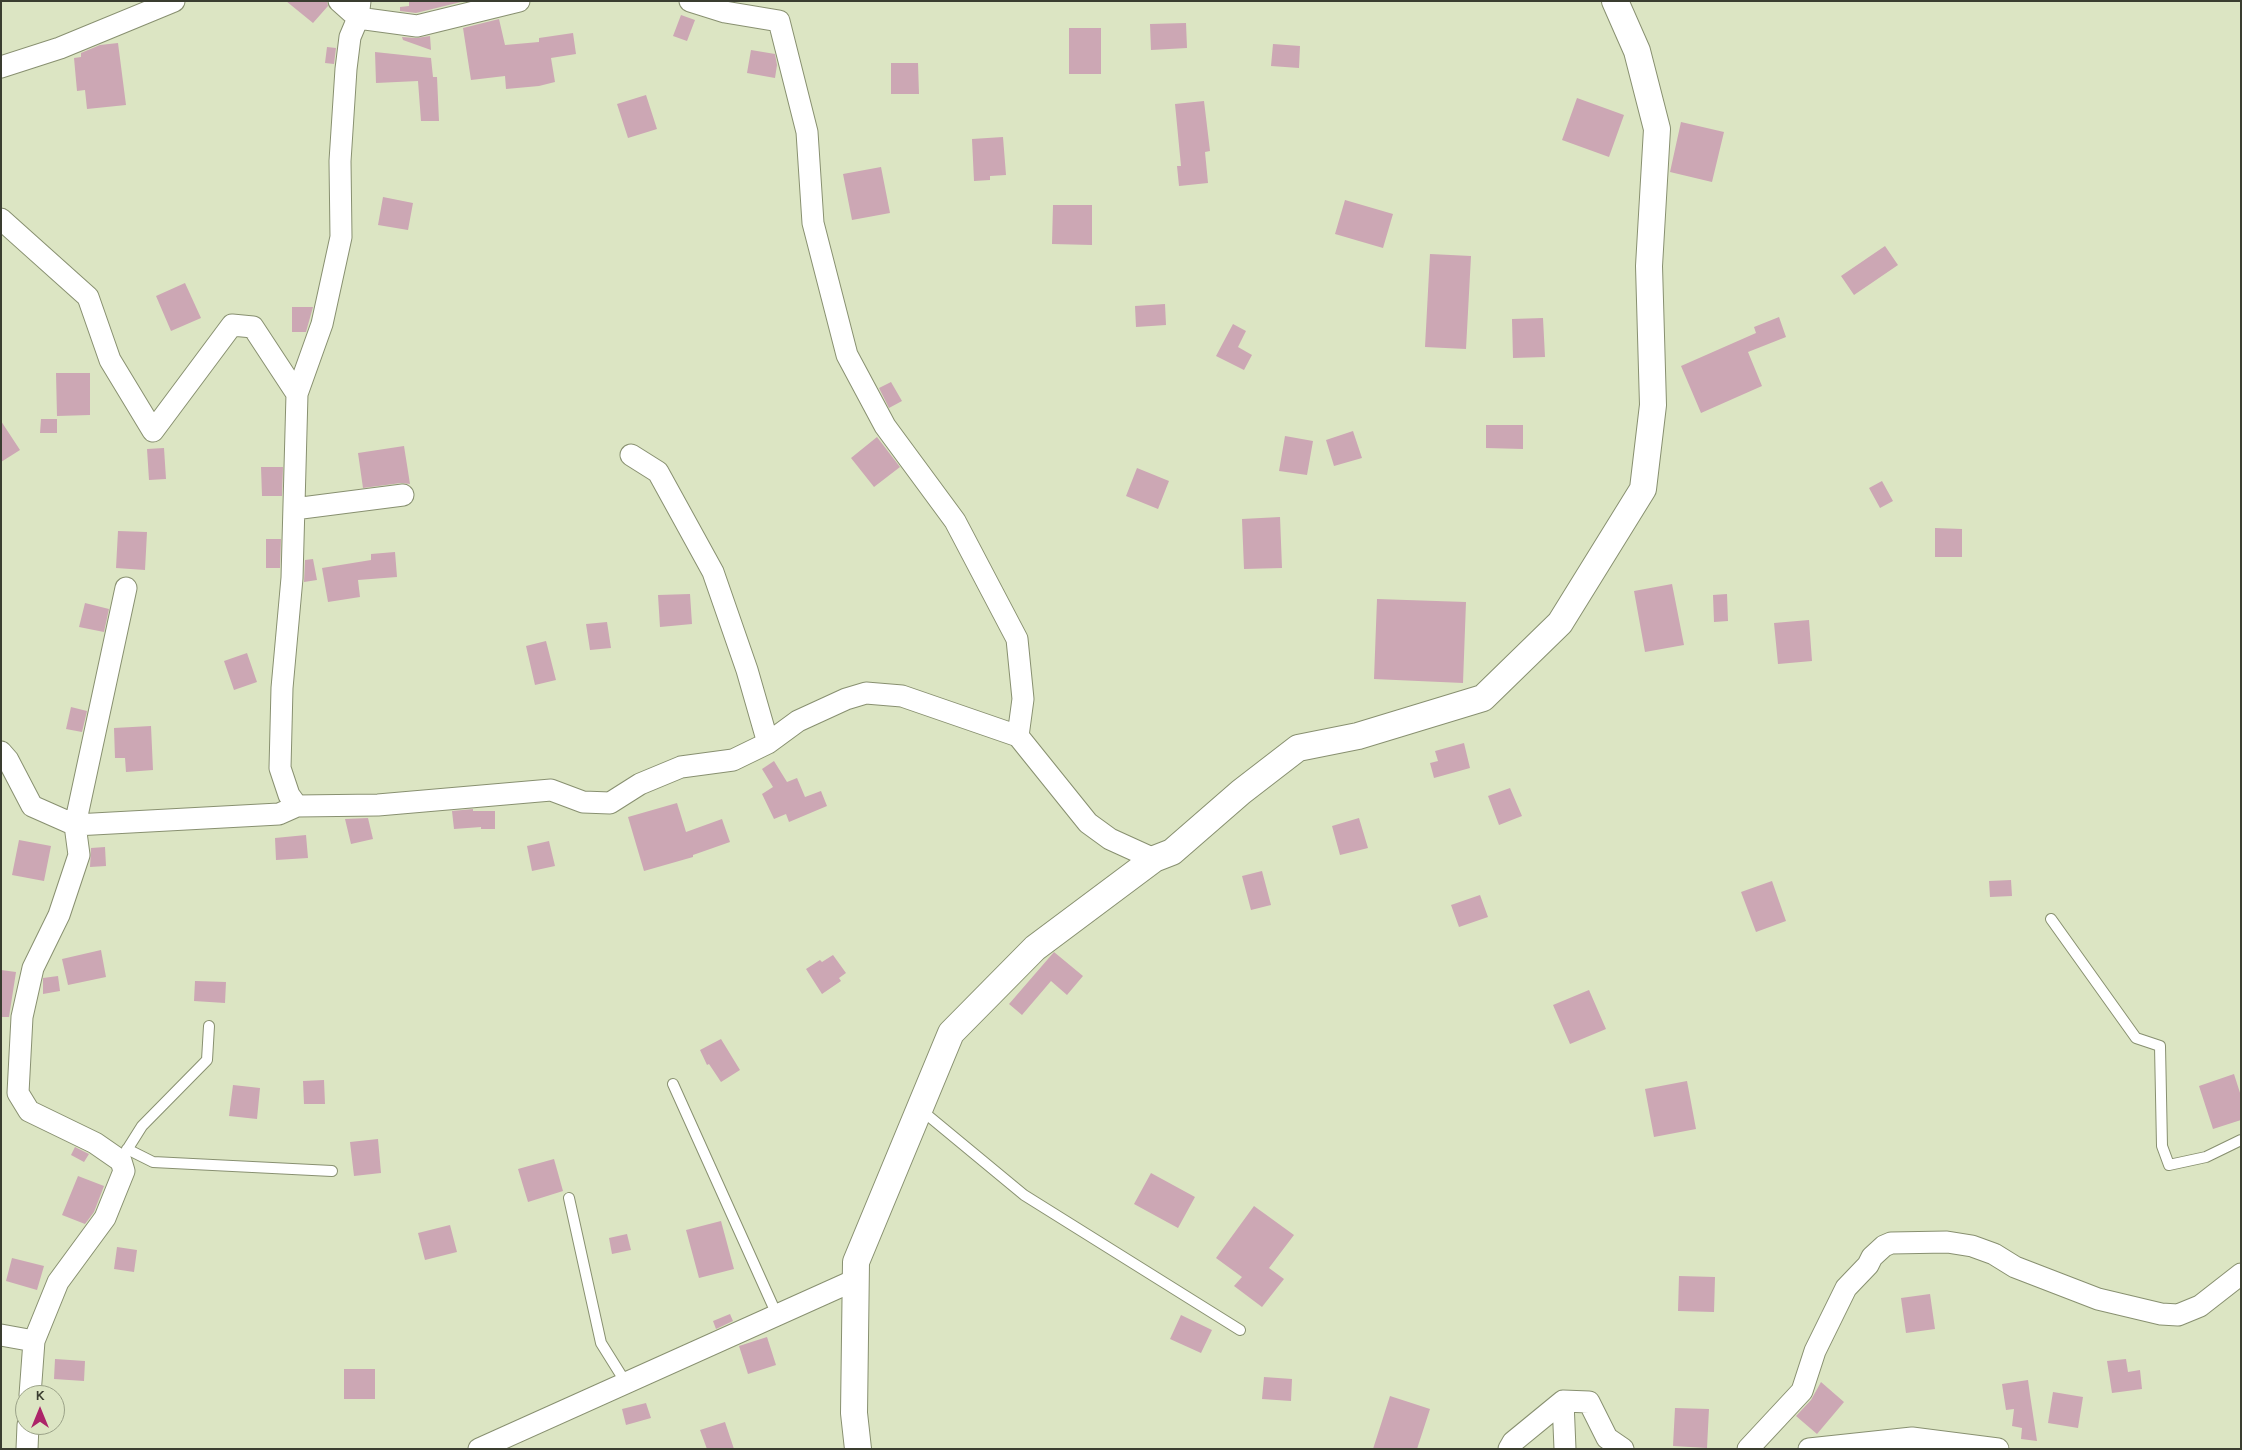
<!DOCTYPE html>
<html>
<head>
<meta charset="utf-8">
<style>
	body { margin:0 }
	#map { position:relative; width:2242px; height:1450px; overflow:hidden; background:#dce5c3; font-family:Karla,sans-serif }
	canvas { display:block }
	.frame { position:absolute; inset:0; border:2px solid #3a3d30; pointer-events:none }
	.north { position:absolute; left:15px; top:1385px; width:50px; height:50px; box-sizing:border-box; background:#dce5c3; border:1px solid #9ba288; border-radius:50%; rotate:0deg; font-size:14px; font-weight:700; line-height:20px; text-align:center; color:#3a3d30 }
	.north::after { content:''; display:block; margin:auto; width:18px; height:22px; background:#ac2469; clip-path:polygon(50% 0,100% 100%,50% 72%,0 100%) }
</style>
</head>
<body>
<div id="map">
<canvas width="2242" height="1450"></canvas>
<div class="frame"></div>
<div class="north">K</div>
</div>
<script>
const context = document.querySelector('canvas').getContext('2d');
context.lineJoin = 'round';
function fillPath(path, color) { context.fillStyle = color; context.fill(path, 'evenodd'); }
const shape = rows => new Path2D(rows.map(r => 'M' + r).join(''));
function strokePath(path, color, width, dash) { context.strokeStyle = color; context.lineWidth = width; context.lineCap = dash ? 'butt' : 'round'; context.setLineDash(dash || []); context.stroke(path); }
fillPath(shape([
	[286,1,327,1,328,6,313,23],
	[409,1,465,1,416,13,400,11,400,7,409,6],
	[681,15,695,20,687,41,673,36],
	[499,19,505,45,539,42,539,38,573,33,576,54,551,58,555,82,539,86,506,89,505,76,471,80,463,28],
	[1186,23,1187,48,1151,50,1150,24],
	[1069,28,1101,28,1101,74,1069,74],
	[430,36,431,50,403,40,402,37,416,38],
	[118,43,126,105,87,109,85,90,77,91,74,58,81,57,81,53,100,45],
	[1273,44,1300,46,1299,68,1271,66],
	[327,47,336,48,334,64,325,63],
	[751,50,775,54,777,65,775,78,747,73],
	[375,52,431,58,433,77,437,77,439,121,421,121,418,81,376,83],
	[891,63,918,63,919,94,891,94],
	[646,95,657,129,628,138,617,104],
	[1577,98,1624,115,1609,157,1562,140],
	[1204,101,1210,151,1205,152,1208,183,1179,186,1177,166,1181,166,1175,104],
	[1681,122,1724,132,1712,182,1670,172],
	[1003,137,1006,175,990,176,990,180,974,181,972,139],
	[881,167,890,213,852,220,843,174],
	[383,197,413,203,408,230,378,225],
	[1345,200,1393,214,1383,248,1335,234],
	[1053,205,1092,205,1092,245,1052,244],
	[1885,246,1898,265,1854,295,1841,276],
	[1430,254,1471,256,1466,349,1425,347],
	[185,283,201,318,171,331,156,296],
	[1165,304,1166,325,1136,327,1135,306],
	[292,307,313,307,306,332,292,332],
	[1779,317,1786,337,1748,352,1762,386,1701,413,1681,366,1756,333,1754,327],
	[1543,318,1545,357,1513,358,1512,319],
	[1233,324,1246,331,1238,347,1252,355,1244,370,1216,356],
	[56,373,90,373,90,415,57,416],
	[891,382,902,401,889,408,879,388],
	[41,419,57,419,57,433,40,433],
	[1,421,20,450,1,462],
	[1486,425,1523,425,1523,449,1486,448],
	[1353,431,1362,458,1334,466,1326,440],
	[1285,436,1313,441,1307,475,1279,471],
	[877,437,900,467,874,487,851,458],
	[404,446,410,484,401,483,363,488,358,453],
	[164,448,166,479,149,480,147,449],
	[261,467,283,467,282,496,262,496],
	[1137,468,1169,481,1158,509,1126,496],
	[1882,481,1893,501,1880,508,1869,488],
	[1280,517,1282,568,1244,569,1242,519],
	[1935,528,1962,529,1962,557,1935,557],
	[118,531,147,532,145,570,116,568],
	[266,539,281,539,280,568,266,568],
	[395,552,397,577,358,580,360,597,328,602,322,568,371,560,371,554],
	[313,559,317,580,304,582,305,560],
	[1672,584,1684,645,1645,652,1634,591],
	[690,594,692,624,660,627,658,595],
	[1727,594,1728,621,1714,622,1713,595],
	[1377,599,1466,602,1463,683,1374,679],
	[85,603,109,609,104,632,79,627],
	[1809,620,1812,661,1778,664,1774,623],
	[607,622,611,648,590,650,586,624],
	[546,641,556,680,535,685,526,646],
	[247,653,257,682,234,690,224,661],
	[71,707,87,711,82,732,66,729],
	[151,726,153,770,126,772,125,758,115,758,114,728],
	[1464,743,1470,768,1434,778,1430,763,1438,761,1435,751],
	[774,761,787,782,797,778,805,797,821,791,827,806,789,822,786,814,774,819,762,794,773,787,762,769],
	[1510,788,1522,816,1499,825,1488,796],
	[677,803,686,832,722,819,730,842,693,855,693,857,644,871,628,817],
	[473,809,473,811,495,811,495,829,481,829,481,827,454,829,452,811],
	[368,818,373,839,351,844,345,819],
	[1359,818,1368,848,1340,855,1332,826],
	[306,835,308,858,276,860,275,838],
	[19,840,51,846,44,881,12,875],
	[549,841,555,866,532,871,527,846],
	[105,847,106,866,90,867,91,848],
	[1262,871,1271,905,1251,910,1242,876],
	[2011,880,2012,896,1990,897,1989,881],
	[1772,881,1786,921,1756,932,1741,892],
	[1480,895,1488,917,1459,927,1451,905],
	[101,950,106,977,68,985,62,959],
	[1054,952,1083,976,1067,995,1051,981,1022,1015,1009,1004],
	[833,955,846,973,839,978,841,981,822,994,806,969,820,960,822,962],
	[1,970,16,972,9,1017,1,1017],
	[58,976,60,991,43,994,43,978],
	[195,981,226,982,225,1003,194,1001],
	[1589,990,1606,1029,1570,1044,1553,1005],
	[721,1039,740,1070,721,1082,709,1064,707,1065,700,1050],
	[2234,1074,2241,1096,2241,1120,2213,1129,2199,1086],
	[324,1080,325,1104,304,1104,303,1081],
	[1687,1081,1696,1129,1654,1137,1645,1089],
	[233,1085,260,1088,257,1119,229,1116],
	[378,1139,381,1173,354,1176,350,1142],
	[75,1147,89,1154,84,1162,71,1155],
	[554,1159,563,1191,528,1202,518,1169],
	[1151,1173,1195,1197,1178,1228,1134,1204],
	[78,1176,104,1186,94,1212,85,1224,62,1215],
	[1254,1206,1294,1235,1269,1268,1284,1279,1262,1307,1234,1286,1242,1277,1216,1258],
	[721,1221,734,1269,699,1278,686,1230],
	[450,1225,457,1252,425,1260,418,1233],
	[627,1234,631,1250,612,1254,609,1238],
	[117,1247,137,1250,134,1272,114,1269],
	[12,1258,44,1266,37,1290,6,1281],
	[1679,1276,1715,1277,1714,1312,1678,1311],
	[1930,1294,1935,1329,1906,1333,1901,1298],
	[730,1314,733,1321,716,1329,713,1321],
	[1181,1315,1212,1330,1201,1353,1170,1339],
	[767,1337,776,1365,748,1374,739,1346],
	[55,1359,85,1361,84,1381,54,1379],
	[2126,1359,2128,1372,2140,1370,2142,1389,2112,1393,2107,1361],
	[344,1369,375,1369,375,1399,344,1399],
	[1264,1377,1292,1379,1291,1401,1262,1399],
	[2028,1380,2030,1395,2037,1441,2021,1439,2022,1428,2012,1426,2014,1409,2006,1410,2002,1384],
	[1821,1382,1844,1402,1817,1434,1796,1416,1811,1400],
	[2053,1392,2083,1397,2078,1428,2048,1423],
	[1390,1396,1430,1409,1417,1449,1373,1449],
	[646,1403,651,1418,626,1425,622,1409],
	[1675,1408,1709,1409,1707,1448,1673,1446],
	[725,1422,734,1449,707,1449,700,1430]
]), '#cca7b4');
const service = shape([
	[2051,919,2136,1038,2160,1046,2162,1146,2169,1165,2206,1157,2241,1140],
	[673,1084,777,1315],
	[920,1109,1024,1195,1240,1330],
	[127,1149,153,1162,332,1171],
	[125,1153,142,1126,207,1060,209,1026],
	[569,1198,601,1343,626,1383]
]);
const minor = shape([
	[339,1,358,18,417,26,519,1],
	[360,1,358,18,350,37,346,69,340,161,341,237,322,324,297,394,292,578,282,688,280,768,289,795,297,806,378,805,551,790,583,802,610,803,640,784,681,767,733,760,768,743,798,721,846,699,866,693,902,696,1018,736,1088,823,1110,839,1154,859],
	[690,1,725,12,779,21,807,132,813,223,847,355,885,426,955,521,1017,639,1023,699,1018,736],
	[1,67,60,48,174,1],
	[1,219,88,297,110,360,153,431,232,325,253,327,297,394],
	[631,455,658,472,713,572,747,670,768,743],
	[294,509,403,495],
	[1,752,8,760,32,806,75,825,279,814,297,806],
	[1,1335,34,1341],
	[30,1395,34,1341,58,1282,105,1218,124,1171,121,1161,95,1143,29,1111,18,1093,22,1017,33,968,59,915,79,855,75,825,126,588],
	[1563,1401,1565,1449],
	[27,1449,28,1425],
	[479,1449,855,1280],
	[1509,1449,1513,1442,1563,1401,1589,1402,1607,1438,1623,1449],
	[1748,1449,1802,1391,1815,1351,1846,1288,1868,1265,1872,1257,1884,1246,1891,1243,1947,1242,1972,1246,1994,1254,2015,1267,2098,1299,2161,1314,2178,1315,2200,1306,2241,1274],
	[1809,1449,1912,1438,1998,1449]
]);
const tertiary = shape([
	[858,1449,854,1413,856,1262,951,1033,1035,948,1154,859,1172,852,1241,792,1298,748,1358,736,1483,698,1560,623,1643,489,1653,405,1649,266,1657,129,1637,51,1615,1]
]);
strokePath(service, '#889070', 12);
strokePath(minor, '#889070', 23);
strokePath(tertiary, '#889070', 28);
strokePath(service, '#fff', 10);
strokePath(minor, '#fff', 21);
strokePath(tertiary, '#fff', 26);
</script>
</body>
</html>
